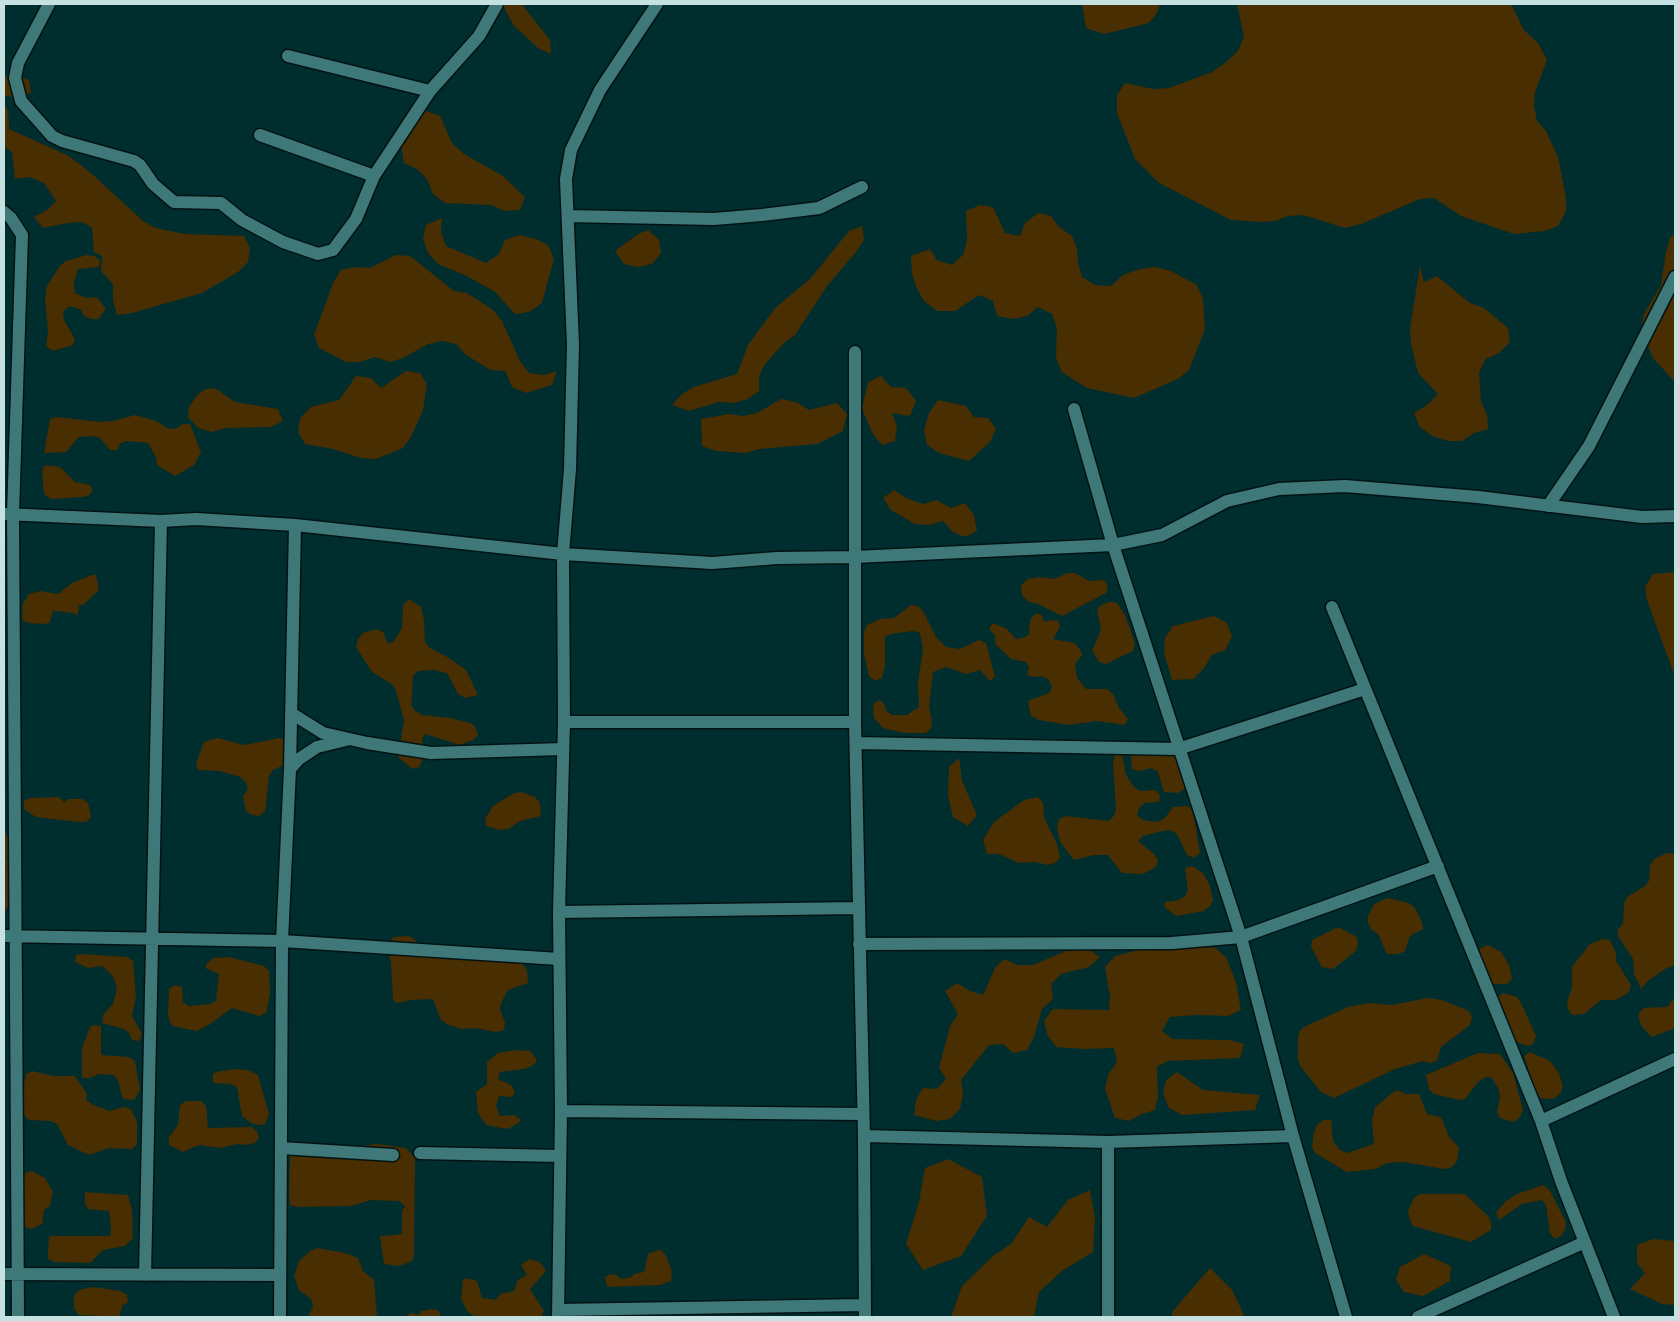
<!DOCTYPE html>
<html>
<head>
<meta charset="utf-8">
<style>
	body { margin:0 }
	#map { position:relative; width:1679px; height:1321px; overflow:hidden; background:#002e2f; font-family:Signika,sans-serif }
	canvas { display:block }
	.frame { position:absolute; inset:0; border:5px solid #c5e1e1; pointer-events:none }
</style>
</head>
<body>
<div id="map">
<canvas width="1679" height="1321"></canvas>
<div class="frame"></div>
</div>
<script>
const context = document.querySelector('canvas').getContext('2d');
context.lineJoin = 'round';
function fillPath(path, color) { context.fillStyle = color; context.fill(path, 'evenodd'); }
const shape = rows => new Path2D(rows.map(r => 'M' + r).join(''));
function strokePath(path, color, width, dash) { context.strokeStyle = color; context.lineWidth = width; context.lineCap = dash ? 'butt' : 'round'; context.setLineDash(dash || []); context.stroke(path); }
fillPath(shape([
	[502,4,524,4,523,6,550,40,551,54,538,48,514,26],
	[1082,4,1160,4,1157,13,1149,23,1104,34,1086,28],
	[1237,4,1511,4,1524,30,1538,43,1547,60,1535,92,1534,106,1537,121,1546,131,1558,157,1566,198,1566,212,1558,226,1545,231,1514,234,1461,216,1434,198,1420,199,1361,224,1345,228,1303,215,1288,216,1275,221,1261,222,1231,220,1159,183,1135,159,1117,113,1117,95,1125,83,1153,89,1169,88,1212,72,1225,63,1238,51,1244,37],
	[15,75,29,80,31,93,18,98,4,95,4,77],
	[4,105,8,111,9,129,69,156,91,173,143,221,156,228,185,234,244,236,250,248,248,262,238,272,202,293,132,313,117,315,113,300,113,284,101,271,102,256,94,252,92,228,82,222,68,223,43,228,34,217,47,210,56,201,44,183,30,177,15,179,12,152,4,147],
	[427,111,440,116,452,143,464,154,503,176,525,197,520,210,505,211,491,205,445,203,433,194,427,179,417,169,404,163,401,144,414,118],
	[980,205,993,207,1005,233,1020,236,1025,223,1038,213,1051,216,1059,227,1072,236,1077,248,1078,263,1082,277,1095,285,1111,286,1123,275,1140,269,1155,267,1171,271,1197,285,1203,299,1205,329,1189,370,1178,379,1134,398,1087,388,1062,372,1056,358,1057,328,1052,314,1038,307,1027,316,1013,319,997,316,993,301,979,295,955,311,937,311,924,301,916,287,912,273,911,256,930,249,937,260,952,265,963,255,967,240,966,211],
	[442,218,441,232,446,246,486,263,499,254,505,240,520,235,536,239,548,245,554,259,542,303,529,312,515,314,495,292,467,276,438,264,428,253,423,239,426,225],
	[862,226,864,240,856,252,827,286,795,335,784,343,765,364,759,377,759,391,748,399,734,403,719,402,689,411,672,405,682,394,694,387,737,374,748,345,775,308,810,279,849,231],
	[648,230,659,240,661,253,652,264,638,267,624,264,615,251,638,234],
	[1675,233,1675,380,1674,381,1653,358,1641,329,1644,314,1661,285,1666,252,1670,238],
	[87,255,95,256,100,261,99,267,78,269,74,282,75,293,86,298,97,297,106,309,98,319,91,319,84,316,81,310,75,307,68,307,63,312,64,320,75,339,73,345,53,351,46,346,48,331,45,300,47,286,60,266,66,261],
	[396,255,410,256,454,291,467,293,493,310,502,321,520,361,529,373,544,375,557,371,552,385,526,393,512,387,505,371,491,370,466,355,456,344,442,341,428,344,403,358,390,362,375,357,360,362,346,362,319,348,314,335,333,283,341,270,355,267,370,268],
	[1420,266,1424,282,1437,276,1470,303,1484,308,1508,328,1510,342,1499,353,1486,359,1479,372,1481,401,1487,415,1488,429,1474,433,1462,441,1448,441,1432,436,1420,427,1414,413,1427,405,1438,394,1418,373,1411,343,1410,328],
	[406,371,420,373,427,384,423,410,411,437,403,448,376,459,361,458,333,449,305,444,298,432,300,418,311,407,339,400,356,376,371,378,381,388],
	[881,376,891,387,906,388,916,401,910,416,892,413,897,426,895,441,882,445,873,434,862,409,868,382],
	[211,388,218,390,235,402,278,409,283,421,271,427,226,428,212,432,198,428,188,417,189,407,197,395,204,390],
	[781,399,796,402,809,410,837,403,847,414,843,431,817,444,759,449,746,453,716,451,702,446,701,419,729,414,743,416,757,413],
	[938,400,966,406,974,417,988,418,996,429,990,442,969,461,939,453,927,445,924,430,929,413],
	[135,415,156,421,169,429,177,428,183,424,190,424,201,452,194,465,175,476,157,465,156,457,148,443,126,441,120,444,117,450,110,450,100,438,93,436,79,437,66,452,44,453,50,419,57,417,100,422,113,421],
	[45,465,60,467,75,482,90,485,93,491,88,496,82,497,52,499,46,496,44,493,42,471],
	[894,490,906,498,923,504,937,500,951,508,965,503,974,515,977,531,965,537,953,532,943,521,929,525,915,524,891,510,883,498],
	[1675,572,1675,677,1647,600,1645,587,1653,574],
	[1067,573,1075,573,1089,581,1104,580,1108,586,1106,593,1062,616,1036,603,1029,602,1023,597,1021,591,1022,584,1028,579,1041,577,1055,579],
	[92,575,96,575,99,590,83,605,79,605,78,613,76,615,73,613,56,611,53,611,50,622,46,624,28,623,22,620,23,603,29,594,40,591,58,594,72,583],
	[409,599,421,607,424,620,425,642,430,648,449,658,466,670,478,695,465,698,458,694,447,673,433,670,418,671,413,676,412,697,411,705,415,711,422,715,450,718,471,723,476,728,478,735,473,740,460,745,425,734,422,739,422,761,419,767,412,769,398,757,404,720,396,691,392,684,372,672,356,647,358,639,363,633,377,629,383,632,388,644,394,641,402,628,403,605],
	[1110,602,1117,603,1125,615,1135,644,1133,651,1106,664,1099,662,1092,650,1101,630,1097,609,1103,604],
	[911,605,918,606,923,611,936,637,946,647,960,649,979,640,986,643,995,677,990,681,980,670,966,674,946,667,933,672,929,706,932,721,931,728,926,733,905,733,883,728,874,718,873,711,874,703,880,700,885,705,886,711,892,715,907,715,919,707,918,684,923,648,920,633,913,631,891,634,885,637,885,665,882,678,875,681,869,676,864,654,864,632,867,625,880,619,894,618],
	[1035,614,1041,614,1044,621,1058,620,1060,627,1053,639,1075,643,1083,654,1075,664,1077,678,1086,689,1107,689,1113,694,1119,708,1128,719,1125,725,1097,721,1068,725,1039,720,1031,716,1028,701,1049,693,1052,686,1048,679,1041,676,1034,677,1027,675,1029,667,1026,662,1011,659,995,644,995,635,989,629,993,623,1007,629,1016,639,1023,638,1029,635,1030,620],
	[1214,616,1227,623,1232,637,1225,650,1212,655,1204,668,1194,679,1172,680,1164,653,1165,638,1173,626],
	[217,738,244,745,280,738,287,739,286,764,273,770,269,776,265,811,259,816,252,815,246,811,243,796,248,790,246,782,240,777,220,771,198,770,196,763,204,742],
	[1135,749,1174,753,1185,781,1184,789,1178,793,1164,792,1158,772,1152,768,1139,771,1132,769,1131,755],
	[1116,751,1122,754,1126,775,1134,787,1140,791,1155,790,1160,795,1159,802,1145,803,1139,808,1137,815,1143,820,1157,822,1164,819,1173,807,1188,806,1193,811,1200,853,1194,858,1187,855,1177,834,1170,830,1163,831,1143,836,1138,841,1154,854,1158,860,1156,867,1143,874,1122,873,1108,855,1094,855,1074,860,1060,842,1057,826,1059,819,1066,816,1108,821,1114,816,1116,809,1113,763],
	[959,758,962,781,977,815,968,826,953,817,948,795,949,767],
	[521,792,535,797,540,803,541,816,520,821,508,829,500,830,486,826,485,819,493,806,514,793],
	[59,797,64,802,68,799,82,799,88,803,91,817,86,822,79,822,36,817,24,809,24,801,30,798],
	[1038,797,1043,803,1044,817,1057,844,1060,858,1055,863,1048,865,1034,862,1019,863,999,854,987,854,983,840,994,822,1024,800],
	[4,830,9,840,7,858,11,872,13,901,4,912],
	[1667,853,1675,854,1675,965,1665,969,1648,981,1641,989,1634,974,1633,959,1618,936,1618,929,1623,924,1624,903,1627,897,1645,886,1649,881,1650,866,1654,859],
	[1192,866,1203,873,1210,886,1213,900,1210,906,1204,911,1176,916,1164,907,1165,902,1179,900,1185,896,1188,890,1185,868],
	[1388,898,1409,903,1415,908,1422,922,1423,929,1410,936,1405,951,1399,954,1387,954,1378,934,1372,930,1368,923,1368,916,1374,904],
	[1338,927,1357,937,1358,944,1356,951,1333,969,1322,967,1311,947,1312,940],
	[409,936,415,940,418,946,522,964,527,970,528,983,508,990,501,1003,500,1010,505,1022,504,1030,496,1032,475,1028,461,1029,447,1024,441,1020,433,999,411,1000,397,1003,393,1000,391,963,387,948,389,941,395,937],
	[1603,939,1610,940,1616,953,1616,961,1631,985,1629,992,1616,1000,1601,1000,1584,1014,1572,1015,1568,1009,1567,1002,1572,988,1572,967,1590,944],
	[1488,945,1501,952,1509,965,1512,979,1507,984,1494,984,1488,980,1477,954,1481,948],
	[1202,946,1215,948,1226,957,1236,982,1241,1010,1228,1016,1198,1015,1170,1017,1162,1031,1173,1039,1230,1040,1244,1044,1240,1058,1168,1061,1157,1067,1158,1096,1155,1110,1142,1114,1129,1121,1115,1118,1105,1089,1108,1075,1117,1062,1114,1048,1085,1049,1056,1047,1047,1034,1044,1021,1053,1009,1109,1010,1110,997,1105,967,1115,956,1143,949],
	[1073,948,1088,949,1100,957,1089,967,1061,974,1051,984,1053,999,1042,1009,1034,1037,1027,1050,1013,1053,1003,1044,989,1045,961,1080,963,1094,960,1109,950,1119,936,1121,914,1115,916,1100,923,1088,937,1089,946,1079,939,1068,950,1026,958,1014,945,991,957,983,970,991,983,995,995,968,1004,959,1018,965,1033,965],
	[83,954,127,957,133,961,136,996,132,1016,142,1034,139,1041,132,1040,129,1033,124,1029,102,1023,103,1015,113,1004,117,989,115,982,112,975,102,966,88,968,75,962,76,955],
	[229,957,264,966,269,971,270,994,266,1013,259,1016,232,1008,209,1025,196,1031,173,1026,169,1020,168,1012,169,989,175,985,182,987,183,1002,189,1006,210,1004,216,1001,219,974,205,968,208,962,214,958],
	[1503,993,1517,997,1521,1003,1536,1036,1533,1044,1527,1046,1514,1041,1497,998],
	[1675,997,1675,1028,1652,1037,1642,1027,1639,1020,1639,1013,1644,1008,1667,1007],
	[1428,998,1442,1000,1469,1011,1472,1018,1470,1025,1441,1047,1437,1061,1430,1063,1423,1061,1395,1069,1334,1098,1321,1092,1301,1067,1298,1060,1298,1037,1300,1030,1306,1026,1348,1007,1369,1003,1392,1005],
	[94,1025,101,1026,101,1055,129,1057,135,1061,140,1090,134,1100,123,1099,118,1081,114,1075,99,1074,90,1078,82,1078,82,1048,90,1027],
	[516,1050,530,1051,537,1060,535,1064,525,1069,500,1072,498,1079,511,1085,515,1091,512,1097,499,1096,496,1106,500,1116,514,1115,520,1119,520,1122,508,1129,486,1125,478,1113,476,1092,487,1084,487,1062,498,1053],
	[1530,1052,1550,1061,1559,1073,1563,1087,1560,1094,1553,1099,1538,1098,1524,1056],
	[1478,1053,1500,1054,1513,1073,1523,1110,1520,1117,1514,1122,1500,1118,1497,1112,1500,1097,1499,1090,1492,1078,1486,1077,1479,1081,1465,1099,1459,1100,1434,1094,1429,1089,1426,1075],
	[234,1069,248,1070,258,1075,269,1114,265,1124,258,1125,251,1123,242,1116,237,1087,230,1084,213,1083,213,1074,216,1072],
	[32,1071,53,1076,75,1076,87,1094,86,1100,94,1105,109,1111,124,1107,131,1109,137,1122,137,1144,132,1149,109,1148,89,1155,68,1145,57,1124,51,1121,29,1120,24,1115,23,1090,26,1074],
	[1177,1072,1203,1090,1260,1095,1255,1110,1182,1115,1169,1108,1163,1094,1166,1080],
	[1398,1090,1405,1094,1419,1094,1427,1114,1441,1117,1449,1137,1459,1147,1457,1161,1452,1167,1445,1169,1402,1162,1387,1163,1375,1169,1347,1172,1315,1153,1312,1147,1314,1132,1317,1125,1323,1120,1331,1120,1333,1141,1340,1150,1347,1153,1374,1144,1372,1121,1375,1107,1392,1093],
	[186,1101,201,1101,206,1106,208,1128,252,1127,257,1131,259,1138,255,1143,248,1145,237,1144,220,1148,199,1145,183,1152,169,1145,169,1137,178,1125,180,1105],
	[377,1144,406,1148,415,1158,414,1254,412,1261,399,1266,384,1264,380,1236,397,1235,402,1233,402,1211,405,1206,399,1201,371,1200,351,1206,298,1207,290,1205,289,1196,290,1156,297,1153],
	[948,1159,982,1177,987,1216,961,1256,923,1270,906,1244,919,1202,925,1168],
	[32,1171,45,1178,53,1192,50,1206,44,1210,42,1224,32,1229,22,1226,24,1216,23,1176,25,1173],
	[1543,1185,1549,1189,1566,1222,1565,1230,1561,1236,1555,1239,1550,1233,1546,1205,1542,1200,1522,1204,1499,1220,1496,1213,1505,1202,1517,1194],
	[1090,1190,1095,1218,1093,1252,1062,1271,1039,1292,1034,1317,951,1317,962,1286,994,1255,1011,1244,1029,1217,1047,1227,1068,1200],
	[85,1192,128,1195,132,1210,133,1238,125,1246,103,1250,90,1263,54,1262,48,1259,48,1255,49,1237,52,1236,110,1236,111,1226,109,1211,88,1209,85,1204],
	[1420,1194,1465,1194,1488,1216,1491,1222,1491,1230,1471,1242,1413,1226,1409,1218,1408,1211,1414,1198],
	[1653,1239,1675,1241,1675,1305,1662,1304,1630,1289,1645,1273,1637,1263,1637,1245],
	[317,1248,345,1253,358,1258,363,1271,374,1280,377,1317,308,1317,313,1307,311,1299,299,1290,294,1276,299,1261,310,1251],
	[658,1250,661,1250,666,1256,672,1271,671,1281,660,1285,607,1287,605,1277,609,1275,615,1274,621,1279,632,1277,634,1274,644,1272,648,1254],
	[1424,1254,1451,1266,1450,1281,1423,1296,1404,1292,1396,1280,1400,1267],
	[529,1259,540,1262,546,1271,530,1289,544,1311,541,1317,475,1317,467,1311,461,1298,463,1280,466,1278,477,1281,482,1298,496,1300,500,1294,514,1291,518,1280,527,1275,521,1265],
	[1210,1268,1232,1290,1245,1317,1172,1317,1172,1312],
	[92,1287,121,1291,127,1295,128,1302,122,1306,119,1317,79,1315,74,1309,74,1296,79,1290],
	[431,1309,438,1310,442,1317,404,1317,411,1313,418,1315,421,1311]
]), '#482e00');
const minor = shape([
	[49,4,18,63,15,78,21,101,52,136,62,141,134,161,140,165,153,184,174,202,221,203,242,220,283,242,318,254,333,250,356,219,374,176,430,91,479,36,497,4],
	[288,56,430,91],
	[260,135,374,176],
	[4,212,11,218,22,235,13,514,18,1317],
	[568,216,714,219,762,215,819,208,862,187],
	[855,352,855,722,864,1136,865,1317],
	[1074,409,1113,545,1241,937,1293,1136,1346,1317],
	[1548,506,1589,446,1675,277],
	[4,514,161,521,196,519,295,525,563,554,712,563,777,558,854,557,1113,545,1162,535,1227,501,1279,489,1345,486,1478,497,1642,517,1675,516],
	[1332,607,1541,1121,1561,1181,1614,1317],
	[291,713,323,733,367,743,431,753,563,749],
	[564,722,855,722],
	[856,743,1178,749,1365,689],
	[290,769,299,759,317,747,346,740],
	[559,912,859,908],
	[4,936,282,941,559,959],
	[859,944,1172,943,1241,937,1438,866],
	[561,1111,862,1114],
	[1541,1121,1675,1059],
	[864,1136,1108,1142,1293,1136],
	[281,1148,393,1155],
	[420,1153,559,1156],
	[4,1274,280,1275],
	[145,1275,161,521],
	[558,1310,864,1305],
	[280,1317,282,941,290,769,295,525],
	[558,1317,561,1111,559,912,564,722,563,554,570,469,573,345,566,179,571,150,600,90,657,4],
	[1108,1317,1108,1142],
	[1418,1317,1585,1242]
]);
strokePath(minor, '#031313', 15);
strokePath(minor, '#3f7878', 12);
</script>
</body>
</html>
